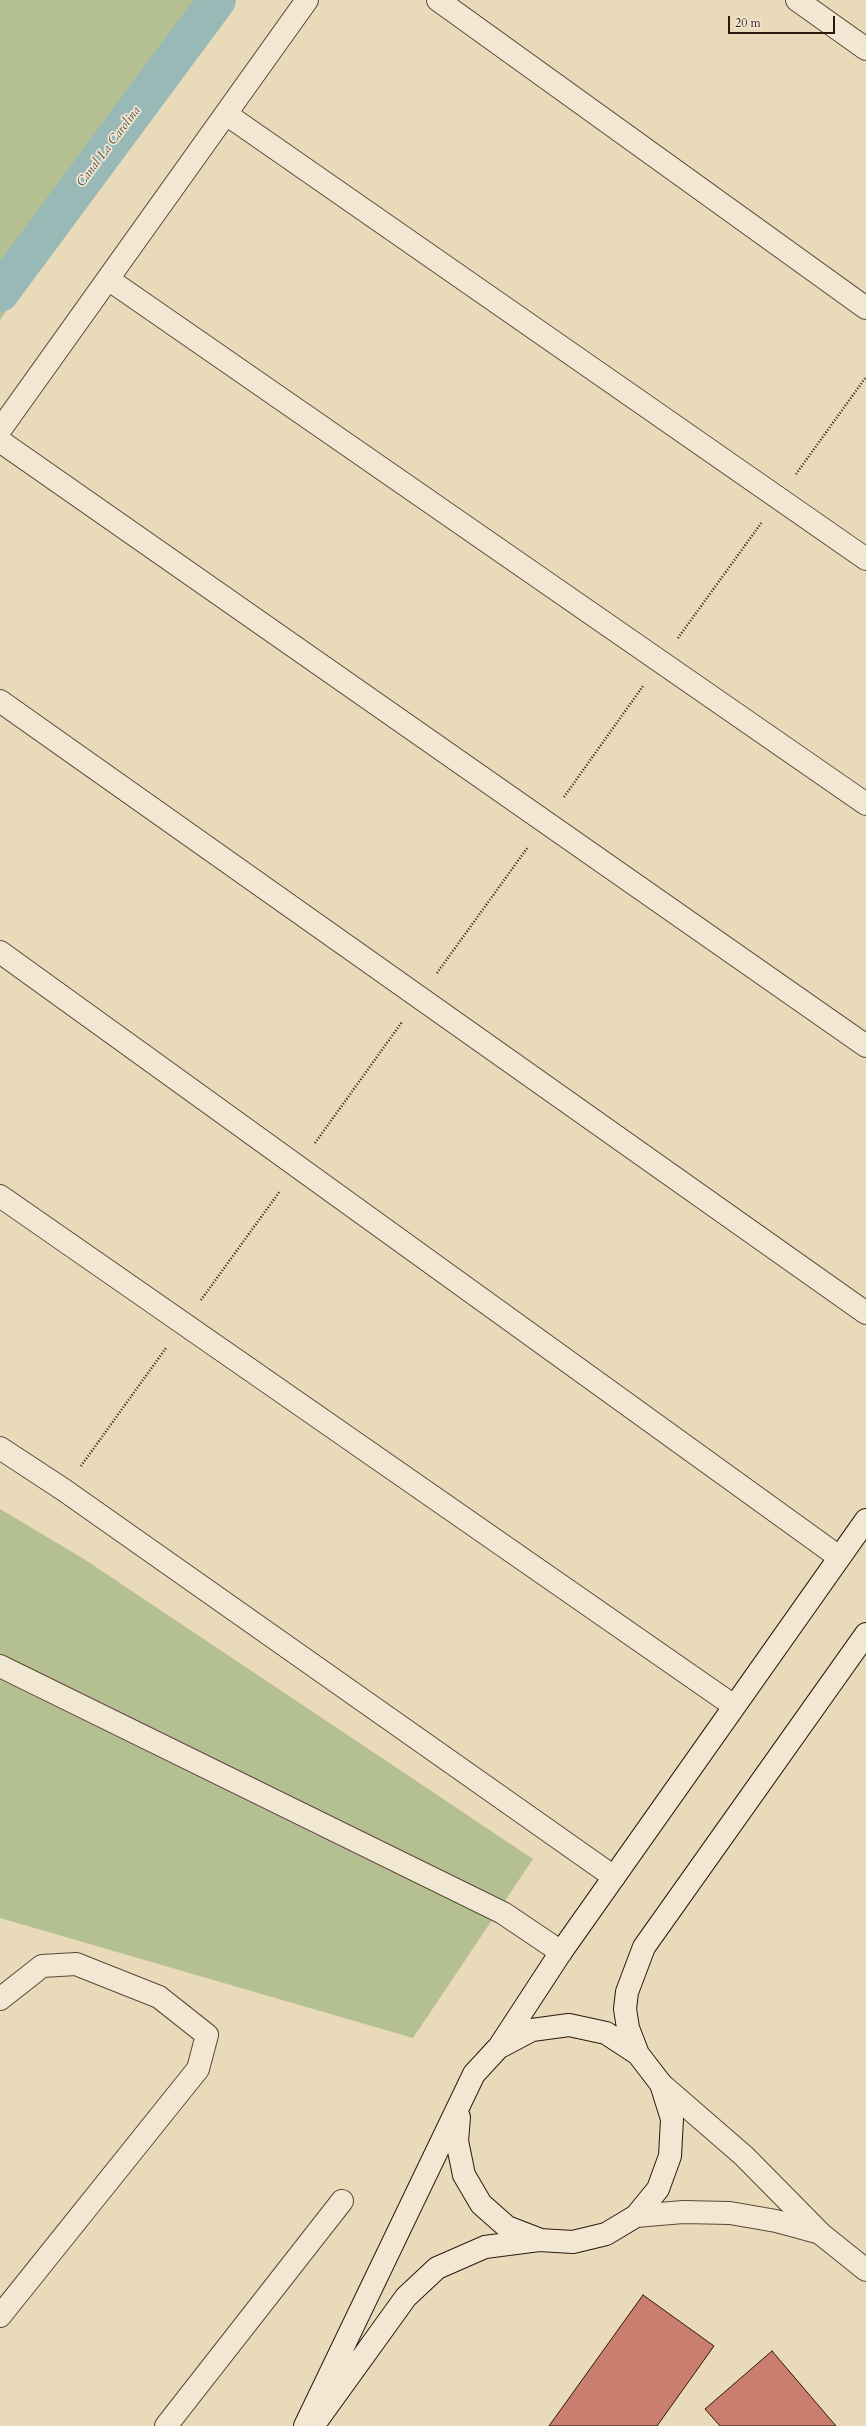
<!DOCTYPE html>
<html>
<head>
<meta charset="utf-8">
<style>
	body { margin:0 }
	#map { position:relative; width:866px; height:2426px; overflow:hidden; background:#e9daba; font-family:Cardo,serif }
	canvas { display:block }
	.scale { position:absolute; left:728px; top:16px; width:107px; height:18px; box-sizing:border-box; border:2px solid #2d1810; border-top:0; padding-left:5px; font-size:12px; line-height:14px; white-space:nowrap; color:#2d1810; -webkit-text-stroke:3px #f1e7d2; paint-order:stroke }
</style>
</head>
<body>
<div id="map">
<canvas width="866" height="2426"></canvas>
<div class="scale">20 m</div>
</div>
<script>
const context = document.querySelector('canvas').getContext('2d');
context.lineJoin = 'round';
function fillPath(path, color) { context.fillStyle = color; context.fill(path, 'evenodd'); }
const shape = rows => new Path2D(rows.map(r => 'M' + r).join(''));
function strokePath(path, color, width, dash) { context.strokeStyle = color; context.lineWidth = width; context.lineCap = dash ? 'butt' : 'round'; context.setLineDash(dash || []); context.stroke(path); }
function label(font, color, halo, rows, align = 'center') {
  context.font = font + ' Cardo,serif'; context.lineWidth = 3.5; context.setLineDash([]); context.textBaseline = 'middle'; context.strokeStyle = halo; context.fillStyle = color; for (const [text, x, y, turn = 0] of rows) {
    context.save(); context.translate(x, y); context.rotate((+turn || 0) * Math.PI / 180); context.textAlign = isNaN(turn) ? turn : align; if (halo) context.strokeText(text, 0, 0); context.fillText(text, 0, 0); context.restore();
  }
}
fillPath(shape([
	[0,0,222,0,0,320],
	[0,1509,84,1559,533,1859,413,2038,0,1918]
]), '#b4c091');
strokePath(shape([
	[0,293,217,0]
]), '#99b9b7', 38);
const building = shape([
	[643,2295,714,2346,657,2426,549,2426,643,2295],
	[772,2351,836,2426,720,2426,705,2409,772,2351]
]);
fillPath(building, '#ca7e6d');
strokePath(building, '#2d1810', 1);
const street = shape([
	[438,0,866,308],
	[797,0,866,49],
	[226,114,866,559],
	[108,279,866,804],
	[0,430,307,0],
	[0,441,866,1046],
	[0,701,866,1313],
	[0,952,839,1557],
	[0,1196,734,1706],
	[0,1448,64,1490,614,1877],
	[0,1666,503,1913,561,1952],
	[0,1999,42,1966,76,1964,159,1997,207,2035,198,2069,0,2316],
	[661,2084,744,2156,821,2234,866,2270],
	[636,2216,683,2212,730,2213,776,2221,820,2233],
	[166,2426,342,2201]
]);
const secondary = shape([
	[499,2047,561,1952,866,1520],
	[638,2054,628,2028,625,2009,627,1992,644,1947,866,1634],
	[459,2117,457,2141,464,2175,481,2204,507,2227,538,2239],
	[305,2426,474,2074,498,2048,532,2030,569,2025,606,2033,638,2054,661,2084,672,2119,670,2156,658,2189,636,2216,606,2234,573,2242,539,2240,485,2247,437,2268,406,2297,313,2426]
]);
strokePath(street, '#5c483a', 24);
strokePath(secondary, '#2d1810', 24);
strokePath(shape([
	[796,474,866,377],
	[678,638,762,522],
	[564,797,643,686],
	[437,973,528,847],
	[315,1143,402,1022],
	[201,1300,280,1191],
	[81,1466,166,1348]
]), '#2d1810', 2.5, [1, 2]);
strokePath(street, '#f1e7d2', 22);
strokePath(secondary, '#f1e7d2', 22);
label('italic 13px', '#53504a', '#f1e7d2', [
	["Canal La Carolina",109,147,-53]
]);
</script>
</body>
</html>
